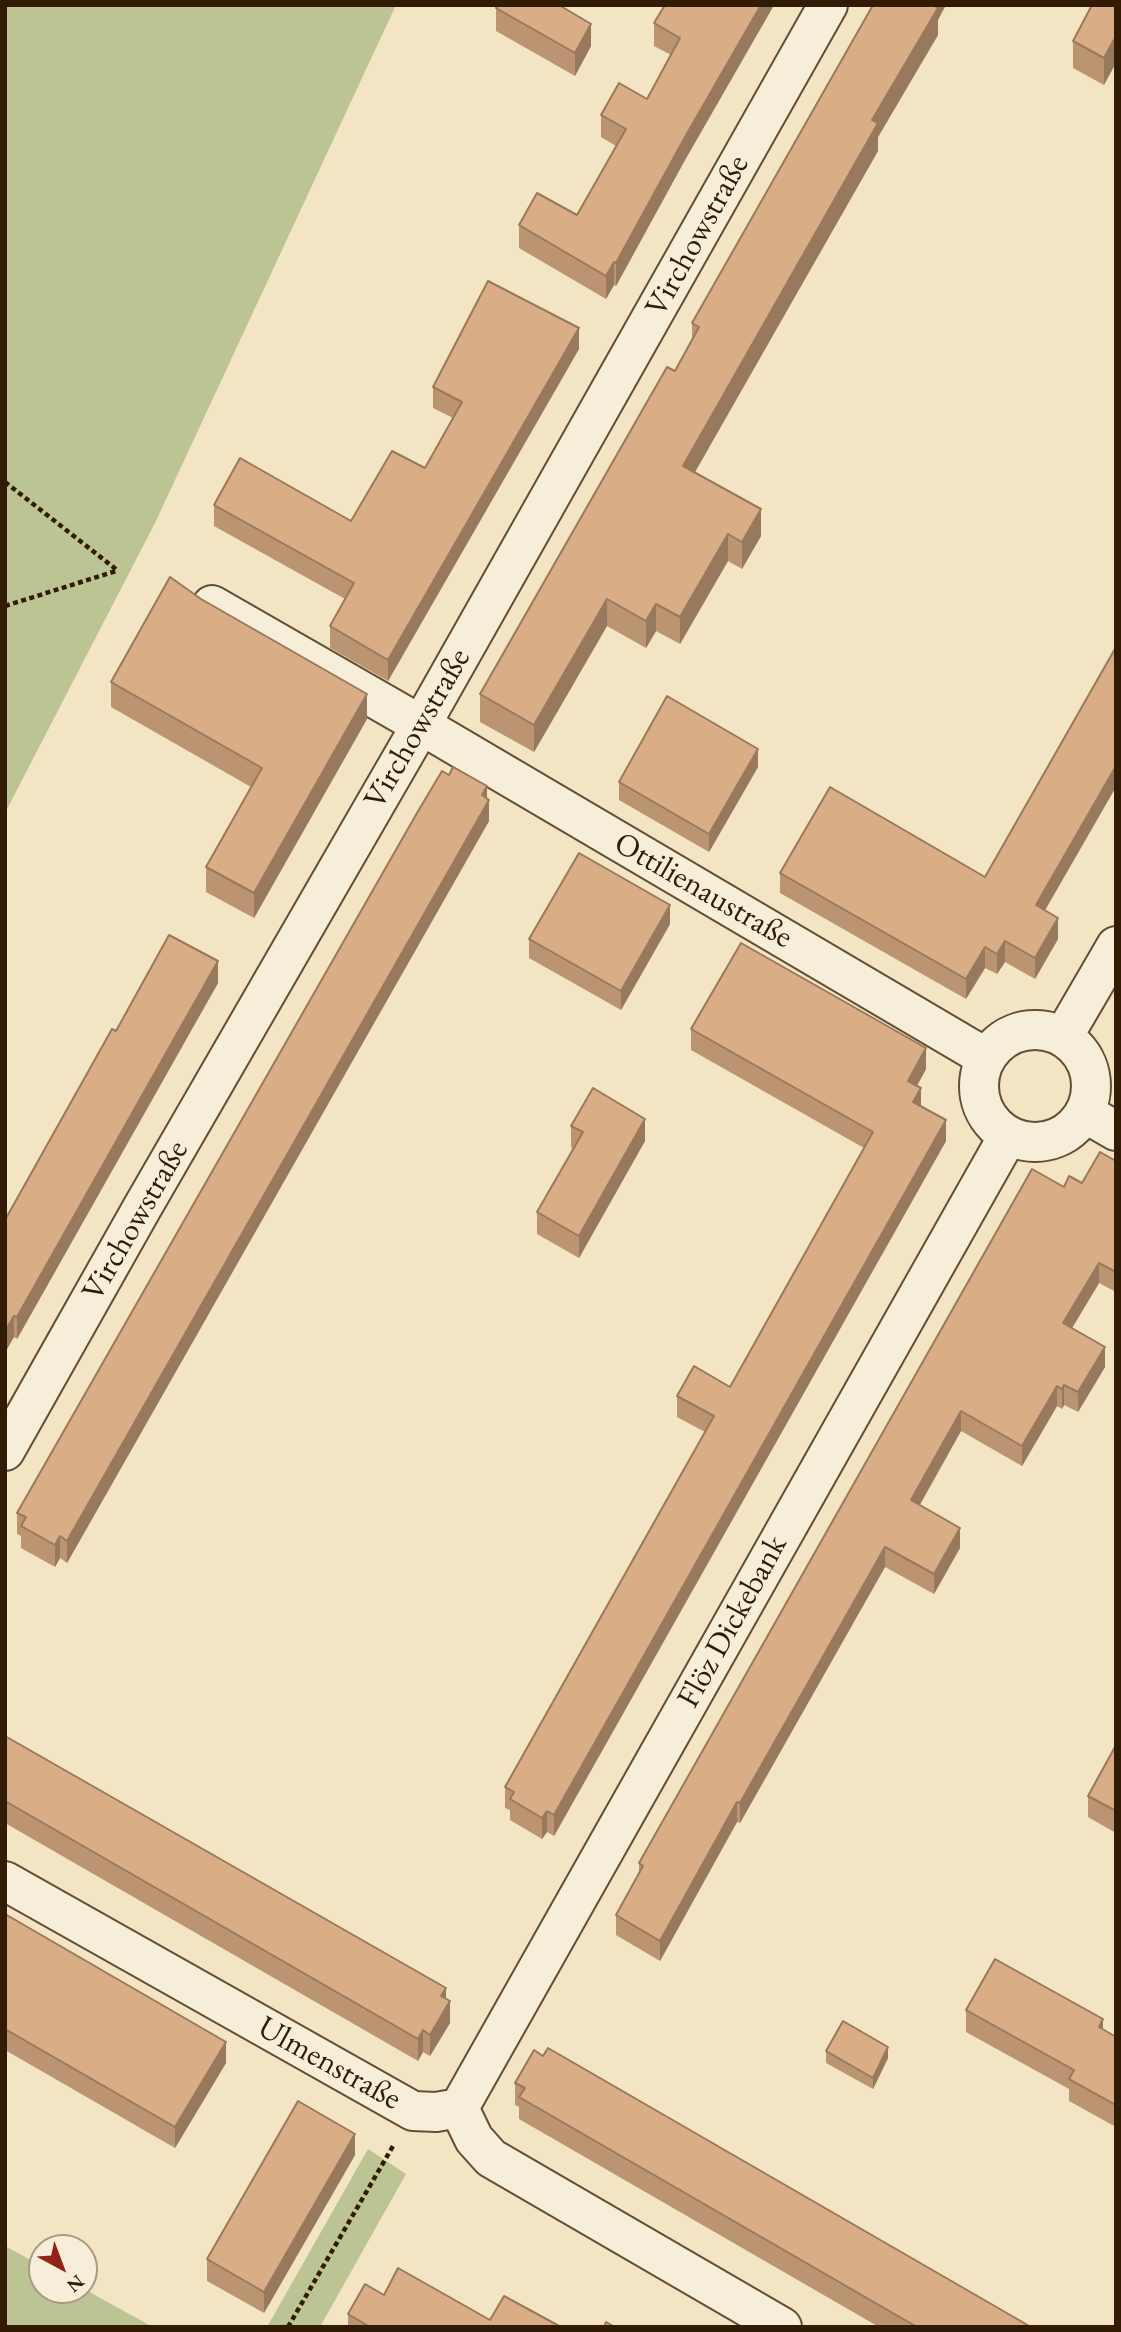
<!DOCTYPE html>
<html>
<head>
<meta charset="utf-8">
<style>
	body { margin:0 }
	#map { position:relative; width:1121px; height:2332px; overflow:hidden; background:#f3e5c4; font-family:"EB Garamond",serif }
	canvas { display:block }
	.frame { position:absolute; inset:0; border:7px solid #321b05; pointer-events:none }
	.north { position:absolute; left:28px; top:2234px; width:70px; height:70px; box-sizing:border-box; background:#f7eed9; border:2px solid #a89a84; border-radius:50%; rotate:139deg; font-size:19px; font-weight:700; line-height:28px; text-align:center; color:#321b05 }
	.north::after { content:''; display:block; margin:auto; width:24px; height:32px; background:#8f2418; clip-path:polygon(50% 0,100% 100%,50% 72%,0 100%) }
</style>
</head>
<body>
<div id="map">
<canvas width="1121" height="2332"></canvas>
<div class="frame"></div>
<div class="north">N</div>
</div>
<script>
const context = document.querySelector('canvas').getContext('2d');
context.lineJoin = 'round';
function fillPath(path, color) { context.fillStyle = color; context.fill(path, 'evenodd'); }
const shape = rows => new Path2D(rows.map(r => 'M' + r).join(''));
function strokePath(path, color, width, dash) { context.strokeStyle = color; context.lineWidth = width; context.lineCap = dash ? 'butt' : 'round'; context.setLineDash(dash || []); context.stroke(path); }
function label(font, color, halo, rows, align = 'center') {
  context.font = font + ' "EB Garamond",serif'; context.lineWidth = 7; context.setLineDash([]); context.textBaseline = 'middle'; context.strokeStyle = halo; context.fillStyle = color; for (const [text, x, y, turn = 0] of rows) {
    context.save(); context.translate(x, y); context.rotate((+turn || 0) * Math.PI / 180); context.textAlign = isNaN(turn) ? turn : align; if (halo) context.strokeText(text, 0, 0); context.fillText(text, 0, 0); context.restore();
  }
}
fillPath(shape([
	[5,5,396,5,155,523,5,813],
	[368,2149,406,2174,320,2327,267,2327],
	[5,2246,42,2266,42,2290,84,2289,153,2327,5,2327]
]), '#bcc493');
const minor = shape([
	[212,605,421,725,985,1057],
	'979 1086a56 56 0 1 1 112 0a56 56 0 1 1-112 0Z',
	[1063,1037,1116,946],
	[1085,1113,1116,1131],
	[5,1451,142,1208,421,725,828,5],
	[5,1881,413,2111,436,2112,459,2108,474,2139,491,2158,782,2327],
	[459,2108,1008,1136]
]);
strokePath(minor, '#624e35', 42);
strokePath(shape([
	[5,482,117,570],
	[5,606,116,571],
	[288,2327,393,2146]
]), '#321b05', 4.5, [5, 3.5]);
strokePath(minor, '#f7eed9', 38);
fillPath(shape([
	[658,5,774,5,685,160,616,286,614,285,606,299,519,248,519,225,577,215,616,146,601,137,601,115,647,99,671,55,654,46,654,23,663,8],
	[1116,5,1104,85,1073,68,1073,41],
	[496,8,591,46,575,76,496,31],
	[938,20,938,35,878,137,878,151,695,472,761,536,742,569,728,561,680,644,656,631,646,648,607,626,534,752,480,722,480,694,675,371,692,339,692,323],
	[579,349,388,681,330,648,330,626,345,599,214,526,214,505,351,521,425,468,453,418,433,408,433,387],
	[111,682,367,719,254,918,206,892,206,867,251,787,111,707],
	[758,767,709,852,619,800,619,782],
	[449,775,487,798,489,821,67,1563,60,1558,55,1567,21,1548,21,1536,17,1534,17,1513],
	[780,873,985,877,1045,911,1058,939,1035,979,1005,962,997,974,985,968,966,999,780,893],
	[670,924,621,1010,529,958,529,939],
	[218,983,17,1339,14,1337,5,1220,116,1031],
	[691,1029,926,1069,917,1086,921,1106,946,1141,554,1836,547,1832,542,1839,510,1820,510,1810,505,1808,505,1787,705,1432,677,1417,677,1396,730,1387,864,1148,691,1050],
	[571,1126,645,1141,579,1258,537,1234,537,1212,573,1149,571,1147],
	[1116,1161,1116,1292,1099,1283,1072,1328,1105,1367,1078,1412,1064,1405,1062,1409,1057,1406,1022,1466,961,1431,920,1505,960,1548,934,1594,885,1567,740,1823,737,1822,660,1961,616,1935,616,1915,639,1873,639,1863,1064,1187,1082,1183],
	[5,1736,446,1999,450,2023,430,2056,423,2052,418,2061,5,1823],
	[1116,1745,1116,1833,1088,1817,1088,1796],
	[5,1914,226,2063,175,2148,5,2050],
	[966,2010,1103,2030,1116,2037,1116,2127,1069,2101,1069,2089,966,2032],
	[826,2051,888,2058,873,2089,826,2063],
	[515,2083,1031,2327,879,2327,519,2119,519,2107,515,2105],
	[355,2155,264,2313,207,2281,207,2259],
	[384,2295,490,2320,561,2327,348,2327,348,2314]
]), '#bb9572');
fillPath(shape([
	[761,5,774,5,685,160,616,286,616,263,685,137],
	[930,5,946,5,938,20,938,35,878,137,878,151,683,493,683,466,872,120],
	[591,24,591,46,575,76,575,53],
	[1116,36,1116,63,1104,85,1104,58],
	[614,262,614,285,606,299,606,276],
	[579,328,579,349,388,681,388,660],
	[761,509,761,536,742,569,742,542],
	[728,534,728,561,680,644,680,617],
	[607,599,607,626,534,752,534,725],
	[656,604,656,631,646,648,646,621],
	[367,694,367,719,254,918,254,893],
	[758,749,758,767,709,852,709,834],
	[1116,766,1116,787,1036,926,1036,905],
	[487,786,487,804,489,800,489,821,67,1563,67,1541],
	[670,905,670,924,621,1010,621,991],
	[1058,918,1058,939,1035,979,1035,958],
	[1005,941,1005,962,997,974,997,954],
	[985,947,985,968,966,999,966,979],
	[218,961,218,983,17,1339,17,1317],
	[926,1048,926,1069,908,1102,908,1081],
	[921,1088,921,1109,913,1102],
	[645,1119,645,1141,579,1258,579,1236],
	[946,1120,946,1141,554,1836,554,1815],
	[1099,1263,1099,1283,1063,1343,1063,1323],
	[14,1316,14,1337,5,1353,5,1331],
	[1105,1347,1105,1367,1078,1412,1078,1392],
	[1064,1385,1064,1405,1062,1409,1062,1389],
	[1057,1386,1057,1406,1022,1466,1022,1446],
	[961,1411,961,1431,911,1520,911,1500],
	[960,1528,960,1548,934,1594,934,1574],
	[60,1536,60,1558,55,1567,55,1545],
	[885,1547,885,1567,740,1823,740,1803],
	[737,1802,737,1822,660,1961,660,1941],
	[547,1811,547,1832,542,1839,542,1818],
	[446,1988,446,2008,450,2001,450,2023,430,2056,430,2035,441,1996],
	[1103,2019,1103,2041,1099,2027],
	[423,2030,423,2052,418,2061,418,2039],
	[226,2042,226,2063,175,2148,175,2127],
	[888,2047,888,2058,873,2089,873,2078],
	[355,2134,355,2155,264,2313,264,2292]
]), '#98795d');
const building = shape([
	[498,5,559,5,591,24,575,53,496,8,498,5],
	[665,5,761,5,685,137,616,263,614,262,606,276,519,225,537,193,577,215,626,129,601,115,619,83,647,99,680,38,654,23,665,5],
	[873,5,933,5,938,8,872,120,878,123,683,466,761,509,742,542,728,534,680,617,656,604,646,621,607,599,534,725,480,694,667,367,675,371,699,327,692,323,873,5],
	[1092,5,1116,5,1116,36,1104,58,1073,41,1092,5],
	[488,281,579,328,388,660,330,626,354,583,214,505,240,458,351,521,392,451,425,468,462,402,433,387,488,281],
	[170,577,201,599,367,694,254,893,206,867,262,768,111,682,170,577],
	[1116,647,1116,766,1036,905,1058,918,1035,958,1005,941,997,954,985,947,966,979,780,873,830,787,985,877,1116,647],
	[667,696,758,749,709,834,619,782,667,696],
	[453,767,487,786,482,795,489,800,67,1541,60,1536,55,1545,21,1526,26,1517,17,1513,417,813,442,771,449,775,453,767],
	[579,853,670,905,621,991,529,939,579,853],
	[169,935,218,961,17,1317,14,1316,5,1331,5,1220,112,1029,116,1031,169,935],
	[741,943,926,1048,908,1081,921,1088,913,1102,946,1120,554,1815,547,1811,542,1818,510,1799,514,1792,505,1787,714,1416,677,1396,694,1366,730,1387,873,1132,691,1029,741,943],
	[593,1088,645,1119,579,1236,537,1212,583,1132,571,1126,593,1088],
	[1100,1152,1116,1161,1116,1272,1099,1263,1063,1323,1105,1347,1078,1392,1064,1385,1062,1389,1057,1386,1022,1446,961,1411,911,1500,960,1528,934,1574,885,1547,740,1803,737,1802,660,1941,616,1915,643,1866,639,1863,1032,1169,1064,1187,1069,1176,1082,1183,1100,1152],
	[5,1736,446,1988,441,1996,450,2001,430,2035,423,2030,418,2039,5,1801,5,1736],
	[1116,1745,1116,1811,1088,1796,1116,1745],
	[5,1914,226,2042,175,2127,5,2029,5,1914],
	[995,1959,1103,2019,1099,2027,1116,2037,1116,2105,1069,2079,1074,2070,966,2010,995,1959],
	[843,2021,888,2047,873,2078,826,2051,843,2021],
	[548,2048,1031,2327,917,2327,519,2097,525,2088,515,2083,534,2050,543,2056,548,2048],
	[298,2101,355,2134,264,2292,207,2259,298,2101],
	[398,2268,490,2320,504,2296,561,2327,370,2327,348,2314,365,2284,384,2295,398,2268],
	[606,2322,615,2327,604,2327,606,2322]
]);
fillPath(building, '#d9ad85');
strokePath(building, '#98795d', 2);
label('32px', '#321b05', '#f7eed9', [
	["Virchowstraße",698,236,-61],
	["Virchowstraße",418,729,-60],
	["Ottilienaustraße",703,891,30],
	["Virchowstraße",136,1221,-60],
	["Flöz Dickebank",733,1622,-61],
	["Ulmenstraße",329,2064,29]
]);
</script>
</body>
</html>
